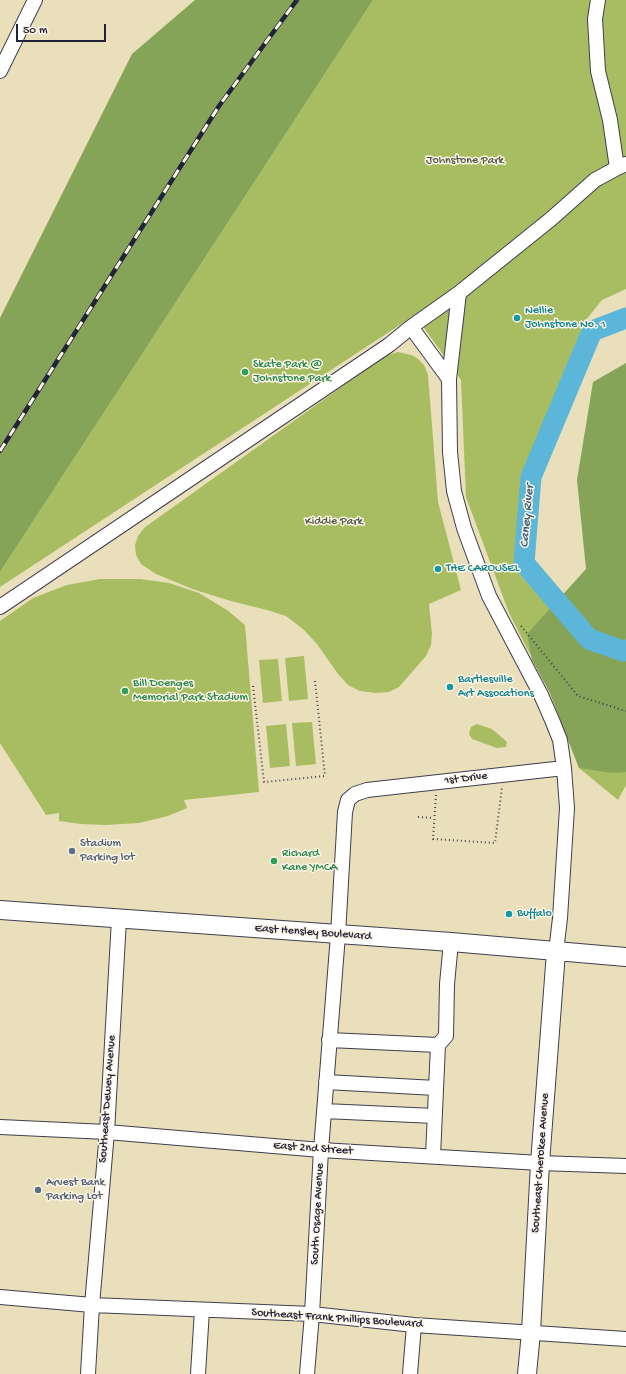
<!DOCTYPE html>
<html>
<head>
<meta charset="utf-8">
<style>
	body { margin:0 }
	#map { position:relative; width:626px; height:1374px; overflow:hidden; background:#e9dfbb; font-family:"Gochi Hand",sans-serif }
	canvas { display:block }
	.scale { position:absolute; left:16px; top:24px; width:90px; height:18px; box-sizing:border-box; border:2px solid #22223b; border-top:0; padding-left:5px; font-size:12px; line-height:14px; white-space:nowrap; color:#22223b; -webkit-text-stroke:3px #fcf5e5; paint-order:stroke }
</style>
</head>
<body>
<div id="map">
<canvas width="626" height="1374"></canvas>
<div class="scale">50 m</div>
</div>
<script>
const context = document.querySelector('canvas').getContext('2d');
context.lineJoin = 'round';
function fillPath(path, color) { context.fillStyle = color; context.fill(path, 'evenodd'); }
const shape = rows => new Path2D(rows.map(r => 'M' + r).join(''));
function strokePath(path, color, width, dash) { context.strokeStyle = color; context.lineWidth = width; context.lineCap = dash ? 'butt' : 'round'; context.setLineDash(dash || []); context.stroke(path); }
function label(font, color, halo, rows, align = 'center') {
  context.font = font + ' "Gochi Hand",sans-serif'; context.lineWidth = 3; context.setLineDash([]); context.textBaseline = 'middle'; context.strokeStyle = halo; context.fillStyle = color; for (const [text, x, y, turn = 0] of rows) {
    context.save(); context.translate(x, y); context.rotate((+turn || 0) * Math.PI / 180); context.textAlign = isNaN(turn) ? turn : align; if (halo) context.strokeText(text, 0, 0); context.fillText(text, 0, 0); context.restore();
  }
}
fillPath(shape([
	[373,0,626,0,626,289,602,300,585,321,521,481,516,570,587,650,626,663,626,785,618,800,579,768,550,693,509,613,466,497,461,380,415,315,0,587,0,572],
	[398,352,411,355,417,358,424,365,428,375,438,502,461,590,429,604,432,634,431,645,426,656,399,687,389,692,376,693,360,691,348,685,338,674,317,644,303,629,286,616,267,610,231,601,195,590,156,574,141,564,136,555,135,545,138,536,144,528,155,520,382,358,391,354],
	[100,579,140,579,169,583,199,593,227,610,245,625,259,792,184,800,187,808,168,816,139,823,106,825,81,824,59,821,59,813,46,815,0,743,0,621,33,598,67,585],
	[304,656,308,699,289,701,285,658],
	[278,659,282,701,263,703,259,660],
	[312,722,316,764,296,766,292,723],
	[286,724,290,766,270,768,266,726],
	[477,724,492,729,507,742,506,747,497,748,472,739,469,734,471,727]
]), '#a8bd61');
fillPath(shape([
	[195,0,373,0,0,572,0,318,132,54],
	[626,363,626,772,612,773,579,768,550,693,532,660,527,634,586,569,577,480,593,382]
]), '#86a457');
strokePath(shape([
	[626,318,592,331,531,477,524,563,589,639,623,651,626,650]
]), '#5cb6da', 21);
const minor = shape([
	[598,0,595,19,598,71,610,120,617,168,626,164],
	[0,71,35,0],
	[459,293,449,379,450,452,454,491,464,528,489,596,541,695,552,720,560,740,564,768,567,808,560,918,556,952],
	[411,327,459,293,551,219,595,180,617,168],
	[0,607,389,345,411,327,449,379],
	[329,1040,438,1045,446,1036,447,984,451,942],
	[326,1082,436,1088],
	[324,1111,435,1116],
	[0,1127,107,1132,321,1150,540,1163,626,1166],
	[433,1156,438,1045],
	[0,1297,92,1305,312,1314,414,1325,626,1339],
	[88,1374,92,1305,107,1132,119,919],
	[198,1374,202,1310],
	[307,1374,312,1314,321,1150,338,935,345,812,348,800,355,794,367,790,564,768],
	[410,1374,414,1325]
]);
const major = shape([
	[0,910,451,942,626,957],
	[527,1374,531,1332,540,1163,556,952]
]);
strokePath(minor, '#403e4e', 16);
strokePath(major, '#403e4e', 20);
strokePath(shape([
	[521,626,578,696,626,711],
	[315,681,325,776],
	[253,686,264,782,325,776],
	[436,795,433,839,495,843,502,787],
	[418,817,434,818]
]), '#403e4e', 2, [1, 3]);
strokePath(minor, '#fff', 14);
strokePath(major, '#fff', 18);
const rail = shape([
	[0,451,219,106,297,0]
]);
strokePath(rail, '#22223b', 4.5);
strokePath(rail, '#fcf5e5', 3, [9]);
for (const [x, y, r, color] of [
	[517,318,4,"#0f9aa8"],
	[245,372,4,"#2e9e5b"],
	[438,569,4,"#0f9aa8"],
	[450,687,4,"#0f9aa8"],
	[125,691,4,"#2e9e5b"],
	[72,851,4,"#5c6f8a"],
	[274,861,4,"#2e9e5b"],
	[509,914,4,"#0f9aa8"],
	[38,1190,4,"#5c6f8a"]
]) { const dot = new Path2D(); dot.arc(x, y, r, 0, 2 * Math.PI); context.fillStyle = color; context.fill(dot); strokePath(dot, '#fcf5e5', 1.5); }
label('12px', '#515848', '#fcf5e5', [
	["Johnstone Park",465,161],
	["Kiddie Park",334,522]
]);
label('12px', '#0d838f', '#fcf5e5', [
	["Nellie",525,311],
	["Johnstone No. 1",525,325],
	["THE CAROUSEL",446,569],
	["Bartlesville",458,680],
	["Art Assocations",458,694],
	["Buffalo",517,914]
], 'left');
label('12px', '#27864d', '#fcf5e5', [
	["Skate Park @",253,365],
	["Johnstone Park",253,379],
	["Bill Doenges",133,684],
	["Memorial Park Stadium",133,698],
	["Richard",282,854],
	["Kane YMCA",282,868]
], 'left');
label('12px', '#22223b', '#fcf5e5', [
	["1st Drive",466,779,-7],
	["East Hensley Boulevard",313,933,4],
	["Southeast Dewey Avenue",108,1099,-86],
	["East 2nd Street",313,1149,4],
	["Southeast Cherokee Avenue",541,1163,-86],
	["South Osage Avenue",318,1214,-87],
	["Southeast Frank Phillips Boulevard",337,1319,4]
]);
label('12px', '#4e5e75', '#fcf5e5', [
	["Stadium",80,844],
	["Parking lot",80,858],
	["Arvest Bank",46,1183],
	["Parking Lot",46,1197]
], 'left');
label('italic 13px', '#365673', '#fcf5e5', [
	["Caney River",528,516,-85]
]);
</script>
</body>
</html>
